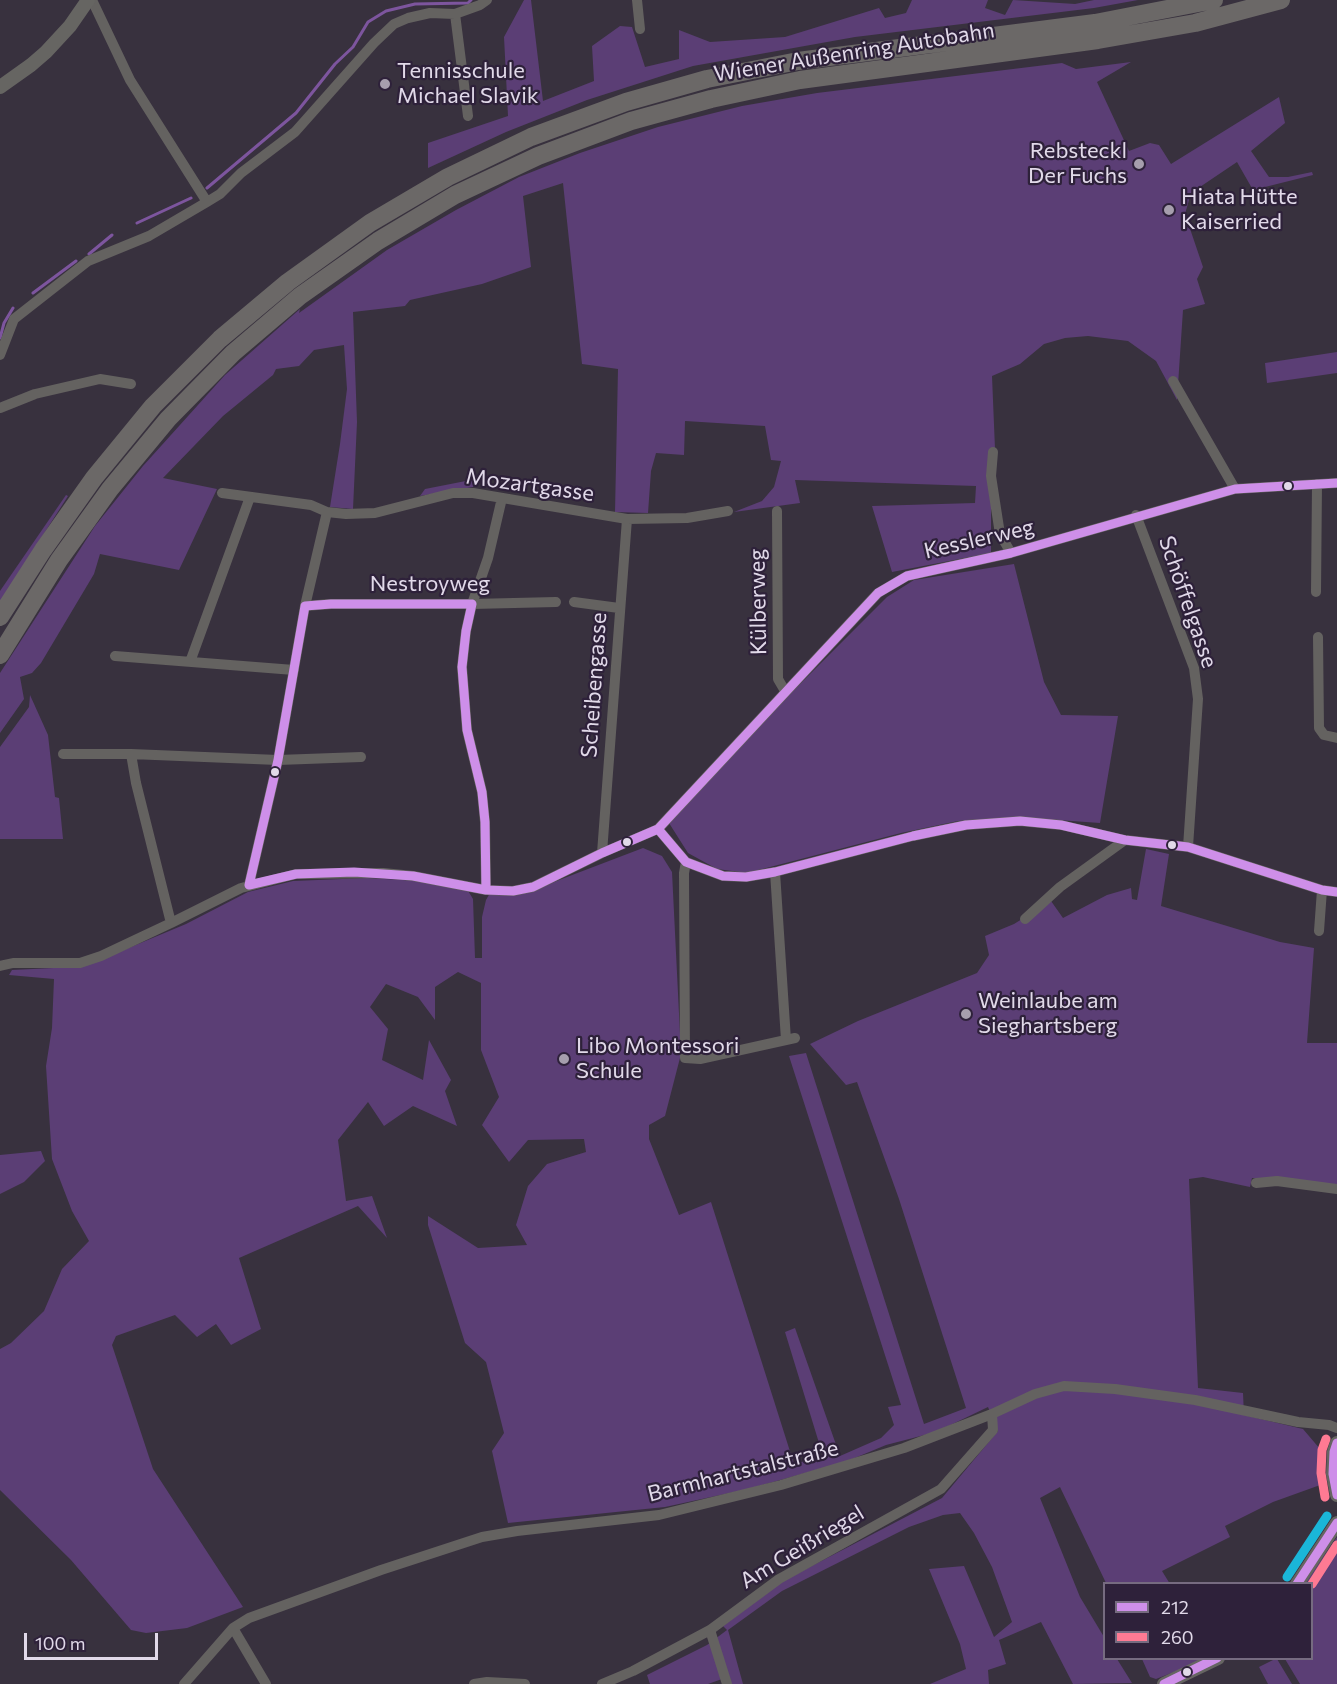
<!DOCTYPE html>
<html>
<head>
<meta charset="utf-8">
<style>
	body { margin:0 }
	#map { position:relative; width:1337px; height:1684px; overflow:hidden; background:#38313e; font-family:Commissioner,sans-serif }
	canvas { display:block }
	.legend { position:absolute; left:1103px; top:1582px; width:210px; height:78px; box-sizing:border-box; background:#2e213a; border:2px solid #766b80; margin:0; padding:8px 10px; list-style:none; font-size:18px; color:#e1d9e9 }
	.legend li { display:flex; align-items:center; gap:12px; height:30px }
	.legend b { width:30px; border:2px solid #766b80 }
	.scale { position:absolute; left:24px; top:1633px; width:134px; height:27px; box-sizing:border-box; border:3px solid #e1d9e9; border-top:0; padding-left:8px; font-size:18px; line-height:21px; white-space:nowrap; color:#e1d9e9; -webkit-text-stroke:4px #2e213a; paint-order:stroke }
</style>
</head>
<body>
<div id="map">
<canvas width="1337" height="1684"></canvas>
<ul class="legend">
<li><b style="height:8px;background:#ce8fe9"></b>212</li>
<li><b style="height:8px;background:#fe7a93"></b>260</li>
</ul>
<div class="scale">100 m</div>
</div>
<script>
const context = document.querySelector('canvas').getContext('2d');
context.lineJoin = 'round';
function fillPath(path, color) { context.fillStyle = color; context.fill(path, 'evenodd'); }
const shape = rows => new Path2D(rows.map(r => 'M' + r).join(''));
function strokePath(path, color, width, dash) { context.strokeStyle = color; context.lineWidth = width; context.lineCap = dash ? 'butt' : 'round'; context.setLineDash(dash || []); context.stroke(path); }
function label(font, color, halo, rows, align = 'center') {
  context.font = font + ' Commissioner,sans-serif'; context.lineWidth = 4.5; context.setLineDash([]); context.textBaseline = 'middle'; context.strokeStyle = halo; context.fillStyle = color; for (const [text, x, y, turn = 0] of rows) {
    context.save(); context.translate(x, y); context.rotate((+turn || 0) * Math.PI / 180); context.textAlign = isNaN(turn) ? turn : align; if (halo) context.strokeText(text, 0, 0); context.fillText(text, 0, 0); context.restore();
  }
}
fillPath(shape([
	[524,0,531,0,543,101,594,81,592,46,620,26,632,27,645,67,679,59,679,30,710,42,785,37,879,8,885,18,906,13,912,0,988,0,985,8,1005,15,1013,0,1075,4,1094,0,1138,0,1094,8,855,37,693,66,587,100,506,132,428,168,428,143,508,116,504,37],
	[1131,62,1097,82,1129,151,1150,143,1159,145,1171,164,1279,97,1285,123,1251,151,1269,177,1288,177,1312,172,1313,175,1253,190,1237,162,1191,193,1185,214,1203,267,1197,279,1205,304,1183,310,1177,400,1156,361,1128,341,1088,336,1065,338,1044,344,1020,364,992,376,995,449,991,508,991,553,892,572,872,506,975,503,976,486,795,480,800,503,734,512,762,501,774,487,781,461,771,460,765,426,685,421,684,455,656,453,651,471,648,513,615,512,618,369,582,364,563,183,523,196,531,267,482,284,410,300,405,306,353,312,357,422,353,509,330,507,340,444,347,389,344,345,314,350,299,366,276,369,273,375,223,416,163,478,217,489,179,570,100,554,94,574,41,663,32,673,20,677,24,699,0,733,0,673,95,526,143,466,225,375,300,309,299,313,387,250,456,210,519,177,580,153,658,127,742,106,817,93,1062,63,1076,69],
	[1337,352,1337,373,1267,383,1265,363],
	[481,478,473,487,420,496,425,489],
	[66,495,68,496,0,602,0,591],
	[1014,564,1044,682,1061,715,1118,716,1100,823,1015,817,958,821,901,833,747,873,717,869,688,853,669,823,792,692,887,597,914,580],
	[30,695,48,735,55,797,59,798,63,839,0,839,0,747,29,707],
	[643,848,662,856,672,872,681,1054,665,1116,649,1125,649,1139,679,1215,711,1202,794,1464,823,1456,785,1332,795,1328,840,1456,881,1438,894,1425,888,1407,901,1405,789,1056,806,1053,924,1424,966,1408,899,1199,857,1082,846,1085,810,1044,858,1021,977,973,989,955,985,936,1014,924,1051,901,1063,918,1107,895,1131,888,1132,899,1137,900,1146,849,1169,854,1161,906,1280,942,1314,948,1307,1043,1337,1043,1337,1188,1278,1179,1252,1178,1250,1187,1203,1177,1189,1179,1198,1388,1243,1393,1244,1415,1303,1429,1326,1456,1323,1484,1273,1502,1225,1526,1230,1537,1162,1571,1170,1584,1106,1583,1060,1487,1040,1498,1080,1597,1104,1637,1104,1658,1117,1659,1132,1683,1073,1684,1041,1622,999,1640,1006,1664,988,1670,989,1684,930,1684,966,1669,960,1644,929,1569,964,1566,994,1637,1012,1622,992,1567,974,1533,960,1513,943,1515,909,1527,782,1591,728,1630,743,1684,724,1684,722,1679,708,1684,650,1684,647,1675,707,1645,727,1630,723,1626,783,1581,942,1498,998,1431,988,1407,936,1432,886,1445,845,1462,748,1489,665,1507,508,1523,492,1451,504,1433,486,1362,465,1343,428,1225,428,1216,478,1248,527,1245,516,1225,528,1186,547,1164,586,1152,584,1139,528,1140,509,1162,482,1125,499,1097,481,1050,481,983,458,972,435,987,435,1020,418,997,386,984,370,1007,388,1029,382,1060,423,1080,429,1040,451,1080,445,1091,457,1126,413,1106,384,1126,368,1102,338,1140,346,1201,372,1196,387,1238,358,1206,239,1258,261,1329,231,1345,216,1324,197,1337,175,1315,116,1336,112,1345,153,1469,243,1607,187,1628,146,1633,131,1630,71,1560,0,1490,0,1349,11,1343,44,1311,62,1269,89,1241,72,1211,52,1159,46,1066,52,1028,54,979,9,975,12,970,74,967,107,957,186,924,248,892,293,881,367,878,421,881,467,889,473,899,475,958,482,958,482,917,486,900,490,893,525,893],
	[41,1151,45,1161,24,1182,0,1194,0,1155],
	[1337,1537,1337,1684,1300,1684,1285,1659,1312,1658,1312,1584,1305,1583],
	[1142,1659,1207,1659,1156,1679,1150,1677],
	[1275,1659,1277,1659,1292,1684,1268,1684,1259,1667]
]), '#5b3e75');
strokePath(shape([
	[207,188,296,113,335,64,353,47,368,22,386,11,415,4,468,3,471,0],
	[137,223,191,198],
	[89,254,112,235],
	[33,293,76,261],
	[0,338,4,323,13,308]
]), '#7d559e', 3);
strokePath(shape([
	[92,0,130,80,207,202],
	[637,0,640,29],
	[455,14,468,116],
	[0,355,14,319,88,261,149,236,207,202,220,194,241,173,295,132,374,43,394,24,408,18,430,13,455,14,480,5,487,0],
	[1173,381,1235,489],
	[0,408,35,394,100,379,131,384],
	[993,452,991,476,1000,534,1011,553],
	[222,493,311,505,327,512,346,514,375,513,453,493,473,493,627,519,687,518,728,511],
	[777,511,778,679,785,691],
	[1136,515,1194,668,1198,699,1188,847],
	[1316,592,1317,484],
	[574,602,619,608],
	[305,606,331,604,472,604,556,602],
	[1318,637,1319,728,1324,735,1337,738],
	[115,656,294,670],
	[190,662,250,497],
	[63,754,131,754,278,760,361,757],
	[131,754,136,783,171,923],
	[658,829,686,862,723,876,746,877,775,872,913,836,966,825,1020,821,1061,825,1125,840,1188,847,1322,890,1337,892],
	[602,853,627,519],
	[686,862,684,873,685,1058,700,1059,795,1038],
	[775,872,786,1040],
	[249,885,278,760,305,606,327,512],
	[486,890,485,822,482,792,467,730,462,667,466,631,472,604,488,558,502,498],
	[1025,919,1060,887,1125,840],
	[1319,931,1322,890],
	[0,966,13,963,80,963,101,956,171,923,241,888,296,874,383,873,413,876,486,890,513,891,533,887,602,853,658,829,878,593,907,576,1011,553,1235,489,1337,483],
	[1256,1183,1277,1181,1337,1189],
	[233,1628,266,1684],
	[710,1630,727,1684],
	[184,1684,233,1628,249,1618,381,1570,482,1537,517,1531,659,1515,781,1485,904,1448,992,1414,1035,1394,1064,1386,1115,1389,1195,1400,1298,1422,1329,1425,1337,1428],
	[474,1684,487,1682,525,1684],
	[602,1684,633,1671,710,1630,779,1579,941,1489,993,1430,992,1414]
]), '#646260', 10);
strokePath(shape([
	[0,87,31,65,46,52,70,26,88,0],
	[1337,1443,1334,1452,1333,1474,1337,1495],
	[1297,1584,1337,1523],
	[1164,1684,1218,1658]
]), '#666562', 14);
strokePath(shape([
	[0,617,43,550,94,478,153,406,220,339,288,282,370,223,448,177,531,137,626,102,707,79,798,61,1095,23,1214,0],
	[0,655,59,560,110,489,168,419,233,353,300,296,378,241,455,195,538,156,631,121,711,99,800,80,1098,40,1195,23,1281,0]
]), '#6b6867', 18);
strokePath(shape([
	[472,604,466,631,462,667,467,730,482,792,485,822,486,890],
	[305,606,331,604,472,604],
	[658,829,686,862,723,876,746,877,775,872,913,836,966,825,1020,821,1061,825,1125,840,1188,847,1322,890,1337,892],
	[249,885,296,874,354,872,413,876,486,890,513,891,533,887,602,853,658,829,878,593,907,576,1011,553,1235,489,1337,483],
	[249,885,278,760,305,606],
	[1337,1443,1334,1452,1333,1474,1337,1495],
	[1297,1584,1337,1523],
	[1164,1684,1217,1658]
]), '#ce8fe9', 9);
strokePath(shape([
	[1325,1497,1321,1473,1322,1450,1326,1439],
	[1312,1584,1337,1545]
]), '#fe7a93', 9);
strokePath(shape([
	[1287,1577,1327,1516]
]), '#1ab6d8', 9);
for (const [x, y, r, color] of [
	[385,84,6,"#a69ead"],
	[1139,164,6,"#a69ead"],
	[1169,210,6,"#a69ead"],
	[1288,486,5,"#e1d9e9"],
	[275,772,5,"#e1d9e9"],
	[627,842,5,"#e1d9e9"],
	[1172,845,5,"#e1d9e9"],
	[966,1014,6,"#a69ead"],
	[564,1059,6,"#a69ead"],
	[1187,1672,5,"#e1d9e9"]
]) { const dot = new Path2D(); dot.arc(x, y, r, 0, 2 * Math.PI); context.fillStyle = color; context.fill(dot); strokePath(dot, '#2e213a', 2); }
label('22px', '#e1d9e9', '#2e213a', [
	["Wiener Außenring Autobahn",854,52,-9],
	["Mozartgasse",530,485,8],
	["Kesslerweg",979,539,-13],
	["Nestroyweg",430,584],
	["Külberweg",758,602,-91],
	["Schöffelgasse",1188,602,71],
	["Scheibengasse",594,685,-86],
	["Barmhartstalstraße",743,1471,-14],
	["Am Geißriegel",802,1547,-31]
]);
label('22px', '#e1d9e9', '#2e213a', [
	["Tennisschule",397,71],
	["Michael Slavik",397,96],
	["Rebsteckl",1127,151,"right"],
	["Der Fuchs",1127,176,"right"],
	["Hiata Hütte",1181,197],
	["Kaiserried",1181,222],
	["Weinlaube am",978,1001],
	["Sieghartsberg",978,1026],
	["Libo Montessori",576,1046],
	["Schule",576,1071]
], 'left');
</script>
</body>
</html>
